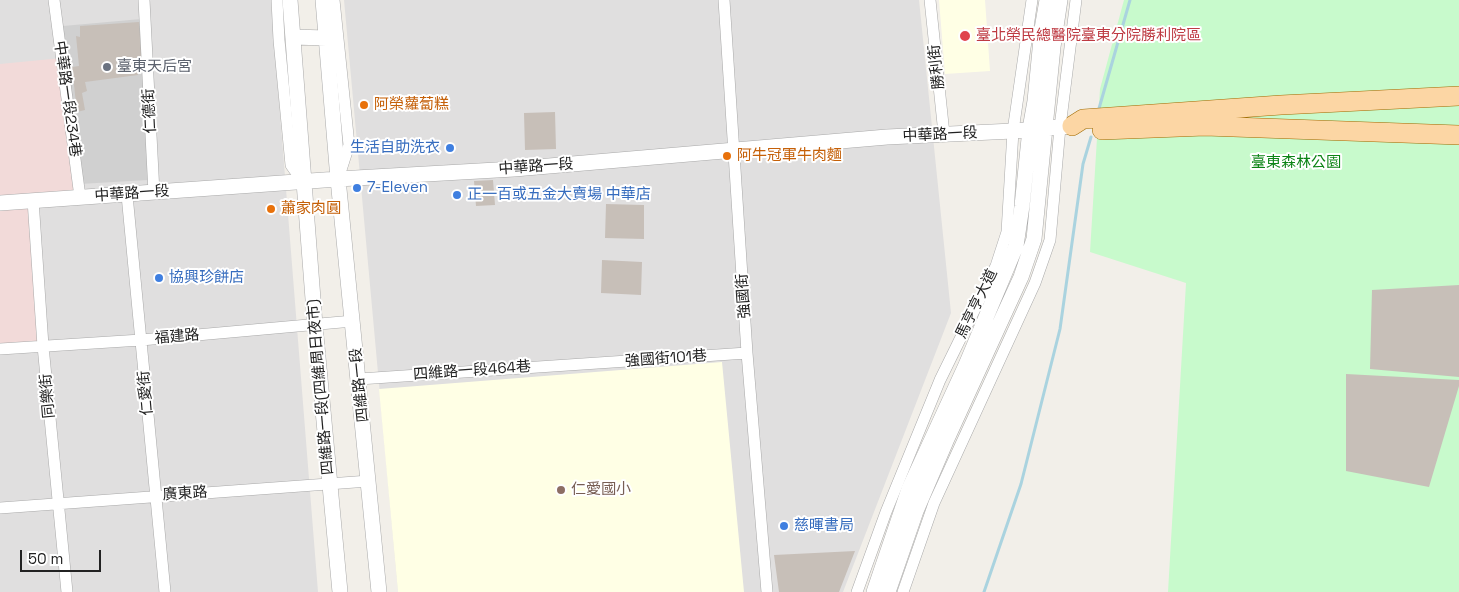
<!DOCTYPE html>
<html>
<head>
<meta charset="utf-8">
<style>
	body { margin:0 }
	#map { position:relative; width:1459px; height:592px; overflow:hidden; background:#f2efe9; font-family:"Space Grotesk",sans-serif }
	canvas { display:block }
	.scale { position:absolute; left:20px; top:550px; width:81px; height:22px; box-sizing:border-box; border:2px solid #222; border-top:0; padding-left:6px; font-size:15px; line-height:18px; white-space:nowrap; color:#222; -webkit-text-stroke:4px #fff; paint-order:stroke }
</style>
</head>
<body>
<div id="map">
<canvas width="1459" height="592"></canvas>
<div class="scale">50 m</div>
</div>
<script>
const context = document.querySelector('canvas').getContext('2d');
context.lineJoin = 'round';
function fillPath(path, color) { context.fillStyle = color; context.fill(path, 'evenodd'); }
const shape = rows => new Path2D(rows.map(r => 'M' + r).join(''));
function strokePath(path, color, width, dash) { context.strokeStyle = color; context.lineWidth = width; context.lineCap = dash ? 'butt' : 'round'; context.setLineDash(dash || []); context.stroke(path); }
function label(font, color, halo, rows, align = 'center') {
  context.font = font + ' "Space Grotesk","Noto Sans TC",sans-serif'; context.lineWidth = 4; context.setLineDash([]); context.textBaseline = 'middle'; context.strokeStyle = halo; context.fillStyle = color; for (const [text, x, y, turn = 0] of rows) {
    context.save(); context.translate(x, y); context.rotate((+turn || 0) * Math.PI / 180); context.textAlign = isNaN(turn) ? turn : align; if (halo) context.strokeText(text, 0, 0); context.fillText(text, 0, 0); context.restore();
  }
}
fillPath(shape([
	[0,0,271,0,318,592,0,592],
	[344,0,919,0,951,313,843,592,398,592]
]), '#e0dfdf');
fillPath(shape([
	[62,58,80,197,33,200,43,346,0,349,0,64]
]), '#f2dad9');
fillPath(shape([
	[939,0,985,0,990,71,945,74],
	[722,362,744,592,398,592,379,389]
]), '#ffffe5');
fillPath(shape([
	[141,19,148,180,80,184,63,26]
]), '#d0d0d0');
fillPath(shape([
	[1124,0,1459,0,1459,592,1168,592,1186,283,1090,252,1100,89]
]), '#c8facc');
strokePath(shape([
	[1098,112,1130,0],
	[984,592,1021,484,1060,329,1083,164,1091,137]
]), '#aad3df', 3);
fillPath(shape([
	[139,22,142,60,137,61,138,75,85,82,87,91,82,93,85,110,77,112,72,67,79,66,76,36,80,37,80,26],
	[555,112,556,149,525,150,524,113],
	[493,180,495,205,476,206,474,181],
	[606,204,644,205,644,239,605,238],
	[602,260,642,262,641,295,601,293],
	[1459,285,1459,377,1370,369,1372,290],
	[1346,374,1459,380,1459,386,1429,487,1346,471],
	[855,551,839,592,779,592,774,555]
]), '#c7bfb8');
const minor = shape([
	[54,0,80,197],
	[144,0,154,193],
	[277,0,279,40,291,165,303,182],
	[334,0,349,145,340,173],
	[724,0,747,353,767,592],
	[930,0,944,134],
	[127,195,165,592],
	[33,200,43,346,67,592],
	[0,349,141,340,353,321],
	[359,379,747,353],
	[0,508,369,481],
	[857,592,886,512,940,380,996,266,1007,232,1013,131,1032,0],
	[903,592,934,503,1035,283,1050,240,1060,127,1076,0]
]);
const tertiary = shape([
	[290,0,315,325,340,592],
	[323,0,338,179,379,592],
	[293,37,326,38],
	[0,203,338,179,514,169,887,137,1013,131,1072,126],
	[874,592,909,489,966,365,1016,246,1022,206,1030,129,1035,101,1042,29,1047,0],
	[888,592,916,511,946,441,1021,277,1034,239,1053,47,1060,0]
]);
const primary = shape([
	[1072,126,1083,119,1281,105,1459,96],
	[1102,130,1205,126,1459,135]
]);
strokePath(minor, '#a9a9a9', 12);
strokePath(tertiary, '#a9a9a9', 16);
strokePath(primary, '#a06b00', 20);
strokePath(minor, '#fff', 11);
strokePath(tertiary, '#fff', 15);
strokePath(primary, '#fcd6a4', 19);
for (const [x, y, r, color] of [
	[965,36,6,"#e0444e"],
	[107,67,5,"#6b7280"],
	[364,105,5,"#e8710a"],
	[450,148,5,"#3f7fe0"],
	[727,156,5,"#e8710a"],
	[357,188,5,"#3f7fe0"],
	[457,195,5,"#3f7fe0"],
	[271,209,5,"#e8710a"],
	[159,278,5,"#3f7fe0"],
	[561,490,5,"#8d6e63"],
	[784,526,5,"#3f7fe0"]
]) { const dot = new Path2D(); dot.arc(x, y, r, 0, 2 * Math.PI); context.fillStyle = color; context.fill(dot); strokePath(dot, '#fff', 2); }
label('15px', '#be3a42', '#fff', [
	["臺北榮民總醫院臺東分院勝利院區",976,36]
], 'left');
label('15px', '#5b616d', '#fff', [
	["臺東天后宮",117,67]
], 'left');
label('15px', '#222', '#fff', [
	["勝利街",937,67,-96],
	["中華路一段234巷",67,99,82],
	["仁德街",150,111,-93],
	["中華路一段",940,135,-3],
	["中華路一段",536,167,-4],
	["中華路一段",132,194,-4],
	["強國街",744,296,-94],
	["馬亨亨大道",977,304,-64],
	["福建路",177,337,-5],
	["強國街101巷",666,359,-4],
	["四維路一段464巷",472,371,-4],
	["四維路一段",360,385,-96],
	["四維路一段(四維周日夜市)",321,387,-95],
	["仁愛街",146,393,-95],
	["同樂街",48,396,-95],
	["廣東路",185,494,-4]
]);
label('15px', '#c56008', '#fff', [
	["阿榮蘿蔔糕",374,105],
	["阿牛冠軍牛肉麵",737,156],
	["蕭家肉圓",281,209]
], 'left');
label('15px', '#366cbe', '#fff', [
	["生活自助洗衣",440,148,"right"],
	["7-Eleven",367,188],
	["正一百或五金大賣場 中華店",467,195],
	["協興珍餅店",169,278],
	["慈暉書局",794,526]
], 'left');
label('15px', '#0c8416', '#fff', [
	["臺東森林公園",1296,163]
]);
label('15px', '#785e54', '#fff', [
	["仁愛國小",571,490]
], 'left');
</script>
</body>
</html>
